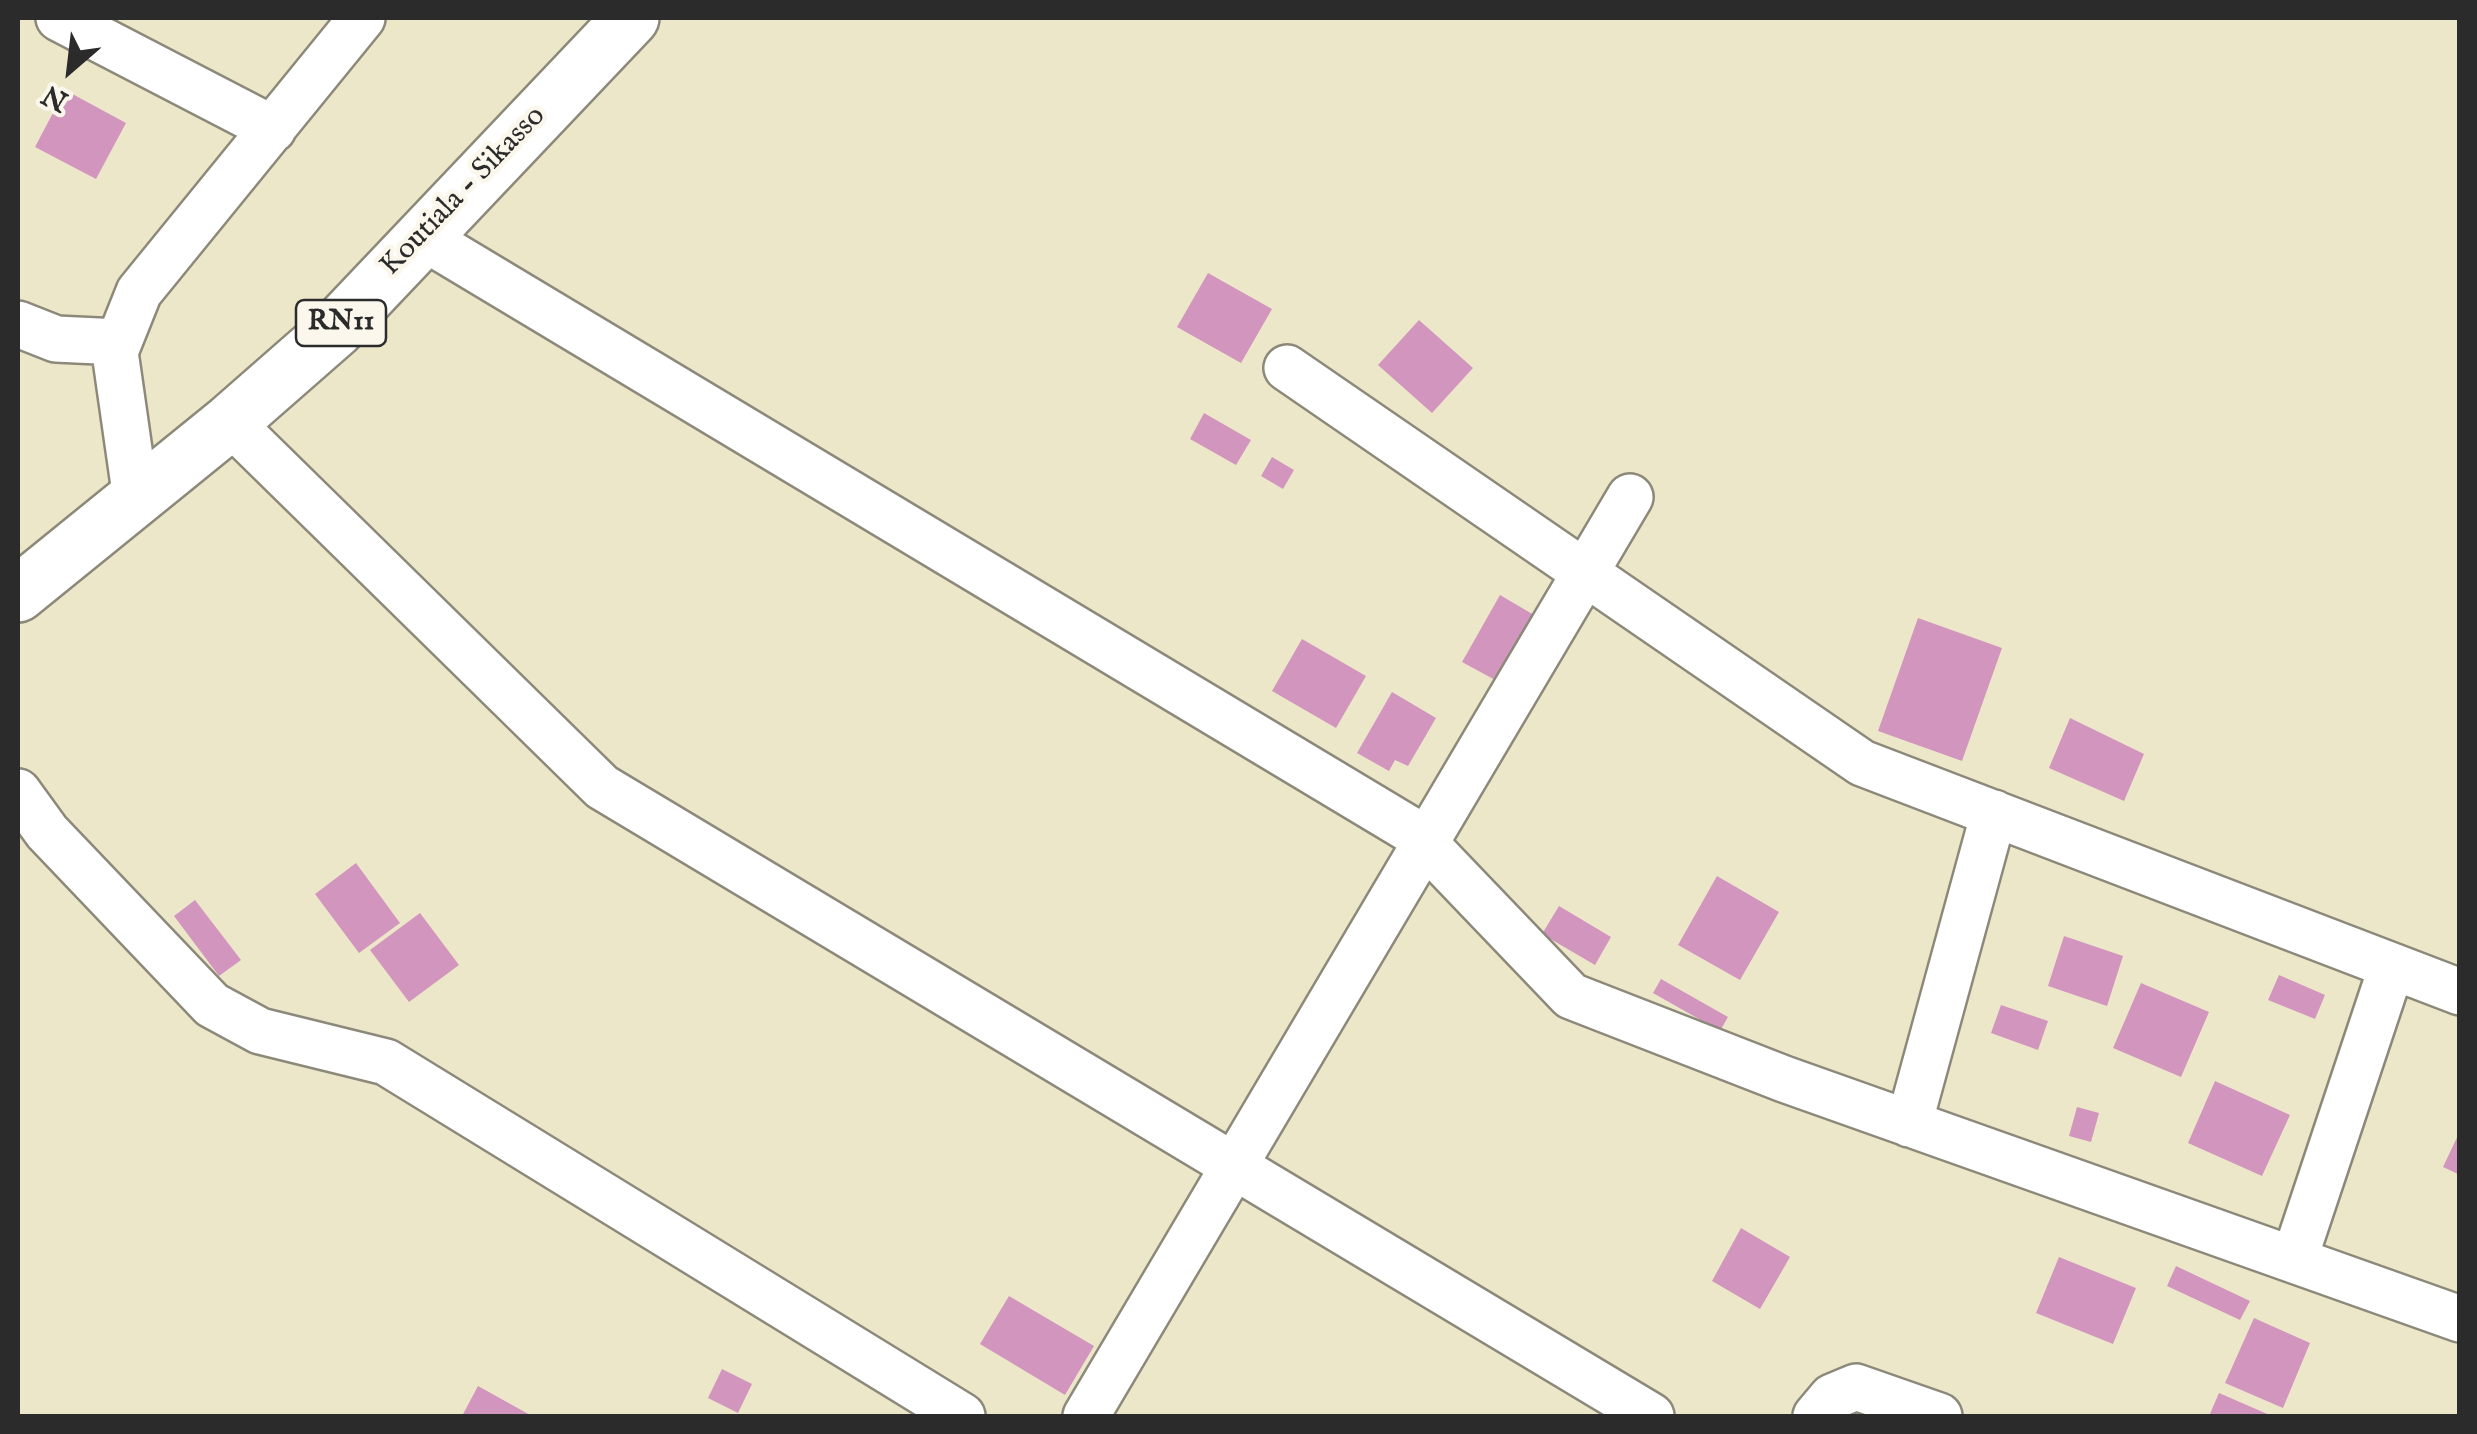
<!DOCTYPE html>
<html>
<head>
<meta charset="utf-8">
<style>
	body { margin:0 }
	#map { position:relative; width:2477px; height:1434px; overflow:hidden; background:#ede7ca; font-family:"IM FELL English",serif }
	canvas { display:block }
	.frame { position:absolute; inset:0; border:20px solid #2b2b2b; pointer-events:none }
	.north { position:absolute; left:20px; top:20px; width:100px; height:100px; -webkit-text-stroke:8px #fbf7ec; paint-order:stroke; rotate:208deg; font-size:28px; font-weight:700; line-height:40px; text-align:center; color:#2b2b2b }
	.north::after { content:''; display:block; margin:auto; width:35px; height:45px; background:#2b2b2b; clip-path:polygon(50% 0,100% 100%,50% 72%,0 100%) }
</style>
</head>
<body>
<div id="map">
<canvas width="2477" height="1434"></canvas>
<div class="frame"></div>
<div class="north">N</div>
</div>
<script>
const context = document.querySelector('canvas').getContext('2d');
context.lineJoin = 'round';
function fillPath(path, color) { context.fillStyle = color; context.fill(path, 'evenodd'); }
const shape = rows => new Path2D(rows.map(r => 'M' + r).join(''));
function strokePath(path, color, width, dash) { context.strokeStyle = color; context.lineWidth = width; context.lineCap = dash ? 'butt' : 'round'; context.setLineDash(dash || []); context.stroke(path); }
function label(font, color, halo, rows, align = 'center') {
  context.font = font + ' "IM FELL English",serif'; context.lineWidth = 9; context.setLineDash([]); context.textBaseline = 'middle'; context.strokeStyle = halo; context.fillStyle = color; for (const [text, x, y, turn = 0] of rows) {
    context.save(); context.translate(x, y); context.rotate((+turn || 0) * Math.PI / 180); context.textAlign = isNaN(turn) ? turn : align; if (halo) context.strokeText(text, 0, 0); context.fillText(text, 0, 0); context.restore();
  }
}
fillPath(shape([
	[65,90,126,123,96,179,35,147],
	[1208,273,1272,309,1241,363,1177,327],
	[1419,320,1473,368,1432,413,1378,365],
	[1204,413,1251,440,1236,465,1190,439],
	[1272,457,1294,470,1283,489,1261,476],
	[1500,595,1534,615,1497,681,1462,662],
	[1918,618,2002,648,1962,761,1878,731],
	[1302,639,1366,676,1336,728,1272,691],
	[1392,692,1436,718,1408,766,1395,760,1389,771,1357,753],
	[2070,718,2144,754,2124,801,2049,768],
	[356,863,400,923,359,953,315,894],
	[1717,876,1779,912,1740,980,1678,945],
	[195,900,241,960,219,976,174,916],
	[1559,906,1611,937,1595,965,1542,934],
	[420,913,459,965,409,1002,370,950],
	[2064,936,2123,956,2107,1006,2048,986],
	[2279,975,2325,995,2315,1019,2268,1000],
	[1661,979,1728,1017,1720,1031,1653,993],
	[2141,983,2209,1012,2181,1077,2113,1048],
	[2001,1005,2048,1021,2038,1050,1991,1033],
	[2215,1081,2290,1115,2262,1176,2188,1143],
	[2077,1107,2099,1113,2091,1142,2069,1136],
	[2460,1131,2460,1175,2443,1167],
	[1741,1228,1790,1257,1760,1309,1712,1281],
	[2059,1257,2136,1288,2113,1344,2036,1313],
	[2176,1266,2250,1301,2240,1320,2167,1286],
	[1009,1296,1094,1346,1065,1395,980,1344],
	[2254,1318,2310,1343,2283,1408,2225,1383],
	[722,1369,752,1384,738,1413,708,1398],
	[478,1386,532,1416,462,1416],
	[2219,1393,2272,1416,2209,1416]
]), '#d296be');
const minor = shape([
	[59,18,273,129],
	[421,236,1414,832,1571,996,1784,1079,2460,1319],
	[18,324,56,339,119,342],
	[1287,368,1862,763,2460,992],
	[230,422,602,787,1651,1416],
	[136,499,115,352,139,292,362,18],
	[18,792,47,832,212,1005,260,1031,386,1062,962,1416],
	[1909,1124,1994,813],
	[2294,1260,2392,966],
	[1086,1416,1630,497],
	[1816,1416,1832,1397,1856,1387,1939,1416]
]);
const major = shape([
	[18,594,230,422,335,330,631,18]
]);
strokePath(minor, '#8c897a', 50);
strokePath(major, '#8c897a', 60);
strokePath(minor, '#fff', 45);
strokePath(major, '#fff', 55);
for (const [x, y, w] of [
	[341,323,90]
]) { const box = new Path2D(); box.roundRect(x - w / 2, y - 23, w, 46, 8); context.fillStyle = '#fbf7ec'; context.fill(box); strokePath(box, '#2b2b2b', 2.5); }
label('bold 28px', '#2b2b2b', null, [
	["RN11",341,323]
]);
label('30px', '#2b2b2b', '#fbf7ec', [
	["Koutiala - Sikasso",464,192,-46]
]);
</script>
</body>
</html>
